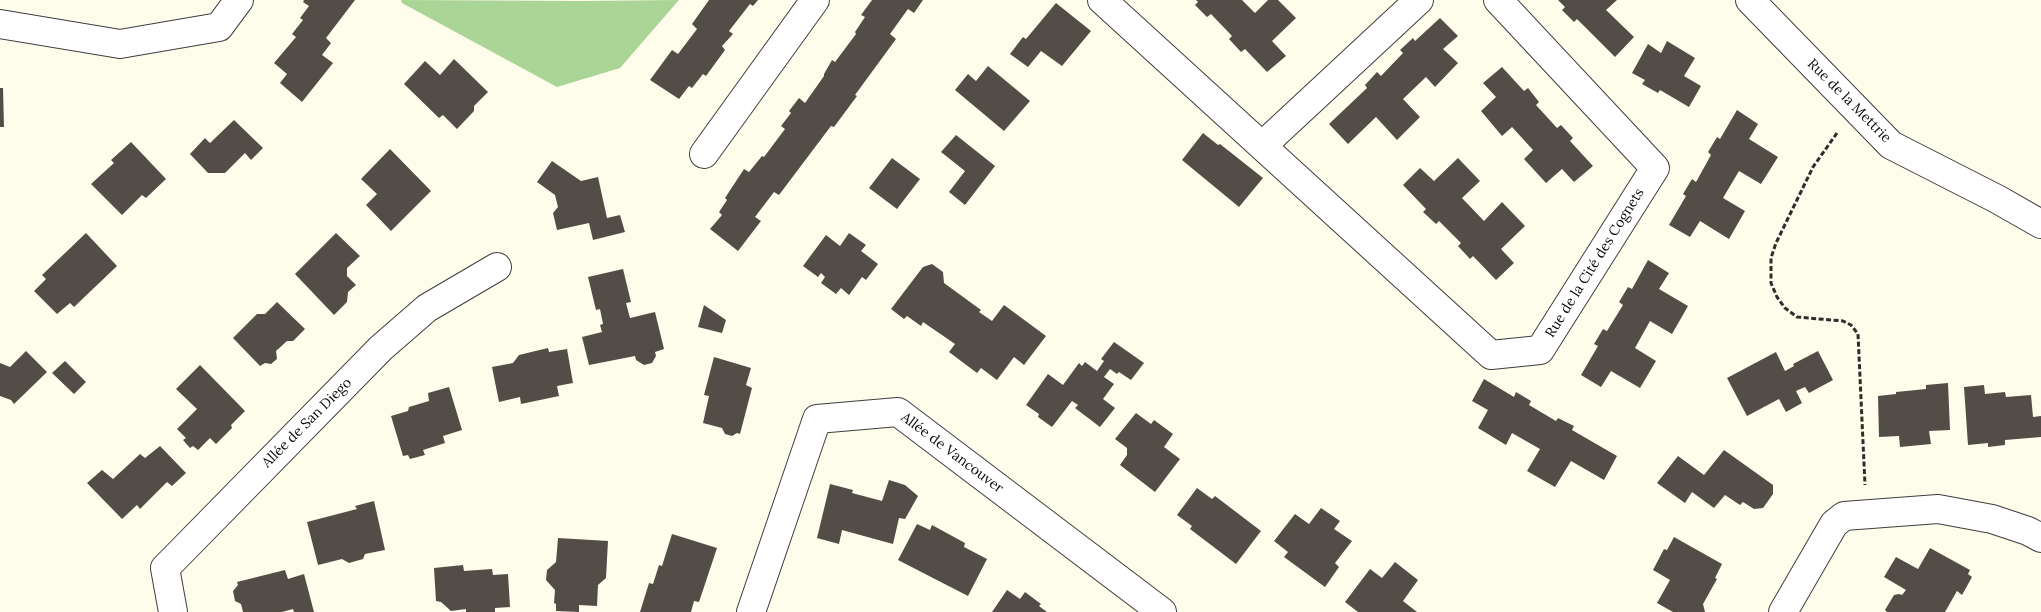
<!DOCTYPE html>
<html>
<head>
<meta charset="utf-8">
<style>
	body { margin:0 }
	canvas { display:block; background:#fefcea }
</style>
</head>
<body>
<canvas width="2041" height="612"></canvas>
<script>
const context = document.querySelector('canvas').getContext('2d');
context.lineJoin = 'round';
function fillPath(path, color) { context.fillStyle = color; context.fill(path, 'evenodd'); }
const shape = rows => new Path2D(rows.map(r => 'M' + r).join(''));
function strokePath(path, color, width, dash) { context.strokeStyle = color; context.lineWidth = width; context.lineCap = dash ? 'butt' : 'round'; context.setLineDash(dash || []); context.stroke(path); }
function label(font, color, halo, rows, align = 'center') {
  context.font = font + ' Lora,serif'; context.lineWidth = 5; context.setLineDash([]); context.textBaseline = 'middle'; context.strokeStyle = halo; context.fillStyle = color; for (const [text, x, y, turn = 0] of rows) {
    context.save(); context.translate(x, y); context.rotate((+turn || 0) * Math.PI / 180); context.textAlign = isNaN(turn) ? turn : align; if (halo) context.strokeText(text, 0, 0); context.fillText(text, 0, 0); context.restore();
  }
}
fillPath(shape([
	[401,0,582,1,679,0,620,68,557,87,402,3]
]), '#abd497');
fillPath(shape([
	[304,0,355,0,326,38,331,43,322,55,333,63,302,102,280,83,287,74,274,63,296,37,292,34,303,20,300,18,309,6,303,2],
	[709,0,758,0,753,6,750,4,729,31,733,34,722,46,725,50,706,76,703,74,692,88,689,86,679,99,650,80,672,50,678,54,697,29,692,24],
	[872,0,923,0,914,13,908,9,890,34,896,39,855,95,857,96,834,127,831,126,779,195,774,192,755,217,761,221,738,251,710,229,722,215,719,212,727,200,725,198,744,169,749,172,762,156,764,157,785,129,781,126,791,113,789,111,799,98,805,103,824,76,824,74,832,60,835,62,856,34,855,32,865,17,861,15],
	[1196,0,1242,0,1255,13,1268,0,1278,0,1296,18,1272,41,1286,56,1267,72,1245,49,1241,52,1229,39,1232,36,1211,14,1207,17,1195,5,1198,2],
	[1558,0,1617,0,1606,10,1634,37,1615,57,1577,19,1574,22,1562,10,1565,7],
	[1056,3,1091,31,1062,66,1041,51,1028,67,1010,54,1023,37,1026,39],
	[1440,18,1458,36,1443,49,1458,63,1435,87,1426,77,1403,99,1420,117,1397,140,1376,117,1348,144,1329,124,1367,88,1365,85,1377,72,1381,76,1403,53,1400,50,1413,38,1415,41],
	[1667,41,1695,58,1684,76,1701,86,1689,107,1660,90,1658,93,1642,84,1645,80,1632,73,1648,44,1661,53],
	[454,59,488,92,474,106,474,111,457,129,443,115,439,118,404,84,425,61,440,75],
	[988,66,1030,101,1004,131,955,90,968,74,976,81],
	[1502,67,1524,91,1528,88,1539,102,1536,105,1557,128,1561,125,1573,138,1570,141,1593,166,1574,182,1562,169,1546,183,1524,159,1533,150,1512,127,1502,136,1481,111,1496,97,1483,83],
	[0,88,3,88,4,127,0,127],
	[1737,110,1758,124,1749,139,1778,157,1761,184,1739,171,1723,198,1745,211,1729,239,1700,221,1690,237,1669,225,1686,196,1683,194,1692,179,1696,182,1711,155,1708,152,1717,137,1720,139],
	[234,120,263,148,251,160,245,153,225,173,208,173,190,154,205,138,210,143],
	[1203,133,1218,145,1220,144,1263,178,1239,207,1182,160],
	[956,135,995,166,965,205,949,192,965,171,941,152],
	[131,142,166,179,146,198,142,195,122,215,91,184,114,163,111,160],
	[390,149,431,191,391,231,366,205,377,194,361,179],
	[892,158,920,179,897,209,869,188],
	[1458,158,1480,181,1462,198,1484,221,1502,202,1525,226,1501,249,1514,263,1496,280,1473,256,1470,259,1458,246,1461,243,1439,221,1436,224,1423,212,1426,209,1403,185,1420,168,1434,181],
	[552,161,581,181,598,177,607,218,620,215,625,232,593,240,589,223,557,230,553,213,558,207,555,195,537,182],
	[86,233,117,266,74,307,70,303,57,314,34,291,46,279,42,275],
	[336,233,360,256,347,268,347,276,356,285,348,292,347,302,334,315,295,274],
	[849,233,866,245,861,251,878,264,866,280,862,277,849,295,841,288,836,294,821,283,825,277,821,273,818,277,803,266,826,235,840,246],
	[1648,260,1669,273,1659,289,1688,306,1672,334,1650,321,1635,348,1656,361,1640,388,1611,371,1601,387,1581,375,1598,346,1594,344,1603,329,1607,331,1623,305,1619,302,1628,287,1632,289],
	[932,264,943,272,944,283,981,310,979,312,992,321,1004,305,1046,336,1024,365,1014,357,997,380,981,368,977,373,949,352,955,344,923,322,921,326,907,316,904,319,891,309,923,267],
	[623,269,631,302,626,303,630,318,655,312,664,349,655,352,656,356,652,363,644,365,636,360,635,356,589,365,582,337,602,332,600,325,603,324,600,309,596,310,588,277],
	[277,302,305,329,293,341,287,341,276,351,277,359,271,364,265,363,260,366,233,338,257,314,265,314],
	[704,305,726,320,722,333,698,327],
	[1114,342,1144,363,1131,380,1119,372,1117,374,1110,369,1104,377,1114,384,1103,399,1115,408,1100,427,1075,408,1078,405,1072,401,1052,427,1038,417,1039,414,1026,405,1048,374,1063,385,1079,363,1082,366,1085,362,1097,371,1104,361,1101,359],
	[548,348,549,352,567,349,573,383,557,386,559,396,521,404,520,397,499,402,492,367,513,363,519,355],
	[26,351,47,372,14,404,11,400,0,396,0,363,10,367],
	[1818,351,1833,380,1809,393,1805,387,1796,391,1802,403,1786,412,1779,399,1747,416,1727,378,1776,352,1785,371,1794,366,1793,364],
	[714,357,751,368,746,385,752,388,740,434,737,433,732,436,725,434,722,428,703,423,709,396,704,395],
	[65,361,86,382,74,394,52,373],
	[200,365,245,411,231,425,232,428,216,444,210,438,198,450,193,446,190,448,183,440,186,438,177,429,197,409,176,389],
	[1484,379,1514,397,1516,392,1531,401,1529,405,1556,421,1558,418,1574,426,1572,430,1617,456,1604,480,1571,461,1555,487,1527,471,1540,449,1512,433,1506,445,1478,428,1488,410,1472,401],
	[1948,383,1950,430,1929,431,1931,444,1900,447,1899,436,1879,437,1878,396,1896,394,1896,392,1926,389,1926,385],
	[1984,385,1985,394,2005,392,2006,397,2031,395,2033,417,2041,416,2041,437,2005,440,2005,445,1988,447,1988,443,1968,445,1964,387],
	[449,387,462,430,443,436,445,443,423,450,425,455,410,459,408,455,403,456,391,416,408,411,409,407,429,401,428,393],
	[1136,413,1151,424,1154,420,1173,434,1164,447,1180,459,1155,492,1120,465,1127,455,1127,448,1115,439],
	[160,446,186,473,172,486,167,482,140,509,137,505,122,519,87,483,102,470,113,479,140,454,145,458],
	[1724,450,1773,485,1773,494,1763,508,1754,509,1743,502,1740,505,1725,495,1714,508,1692,492,1685,503,1657,483,1678,456,1704,475],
	[889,480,905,485,918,496,905,519,899,518,893,544,842,530,839,544,817,538,830,484,853,490,852,493,882,501],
	[1197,488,1212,499,1215,496,1261,531,1236,564,1190,529,1192,526,1177,515],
	[374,501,385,550,365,554,363,559,349,563,342,559,318,565,307,522,357,509,355,506],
	[1321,508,1340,521,1334,529,1352,541,1335,563,1339,567,1325,587,1284,557,1288,552,1274,541,1295,514,1309,524],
	[917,524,930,530,932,525,965,543,964,547,987,559,968,596,898,560],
	[672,534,717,548,699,602,694,601,691,612,640,612,649,583,653,584,659,565,662,566],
	[1674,537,1722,564,1715,578,1717,579,1703,604,1705,612,1673,612,1657,603,1670,580,1653,570,1664,549,1667,550],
	[558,538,608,541,606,578,598,585,597,606,579,605,579,612,556,611,556,604,554,603,555,590,546,580,547,570,556,562],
	[1930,548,1970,570,1968,574,1972,577,1962,595,1957,591,1945,612,1887,612,1885,610,1894,595,1899,594,1902,595,1906,590,1884,577,1896,557,1918,569],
	[1395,562,1418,580,1403,601,1417,612,1358,612,1345,602,1370,569,1382,578],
	[463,565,464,571,492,569,493,575,508,574,510,607,495,608,495,612,466,612,466,609,451,611,441,602,436,601,434,568],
	[285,570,288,579,304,574,314,612,294,612,293,609,282,612,243,612,241,604,235,601,233,591,238,585,237,582],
	[1007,590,1020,599,1025,592,1041,604,1039,606,1047,612,992,612]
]), '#534d48');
const street = shape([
	[1102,0,1491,355,1540,350,1655,168,1498,0],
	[1750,0,1891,145,1997,199,2041,224],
	[0,24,120,44,219,27,239,0],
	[1262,146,1419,0],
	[704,154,815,0],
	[173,612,165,568,174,559,381,348,427,308,497,267],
	[751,612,817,419,898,412,1162,612],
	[1783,612,1834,524,1844,516,1938,509,1992,519,2028,531,2041,538]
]);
strokePath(street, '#3e3e3e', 30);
strokePath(shape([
	[1837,133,1813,167,1776,243,1771,258,1771,283,1777,297,1785,308,1797,317,1843,321,1851,325,1858,334,1865,485]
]), '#2d2d2d', 3, [5, 2.5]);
strokePath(street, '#fff', 28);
label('14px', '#0b0b0b', '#fff', [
	["Rue de la Mettrie",1849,101,45],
	["Rue de la Cité des Cognets",1595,263,-58],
	["Allée de San Diego",307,423,-45],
	["Allée de Vancouver",952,453,37]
]);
</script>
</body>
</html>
